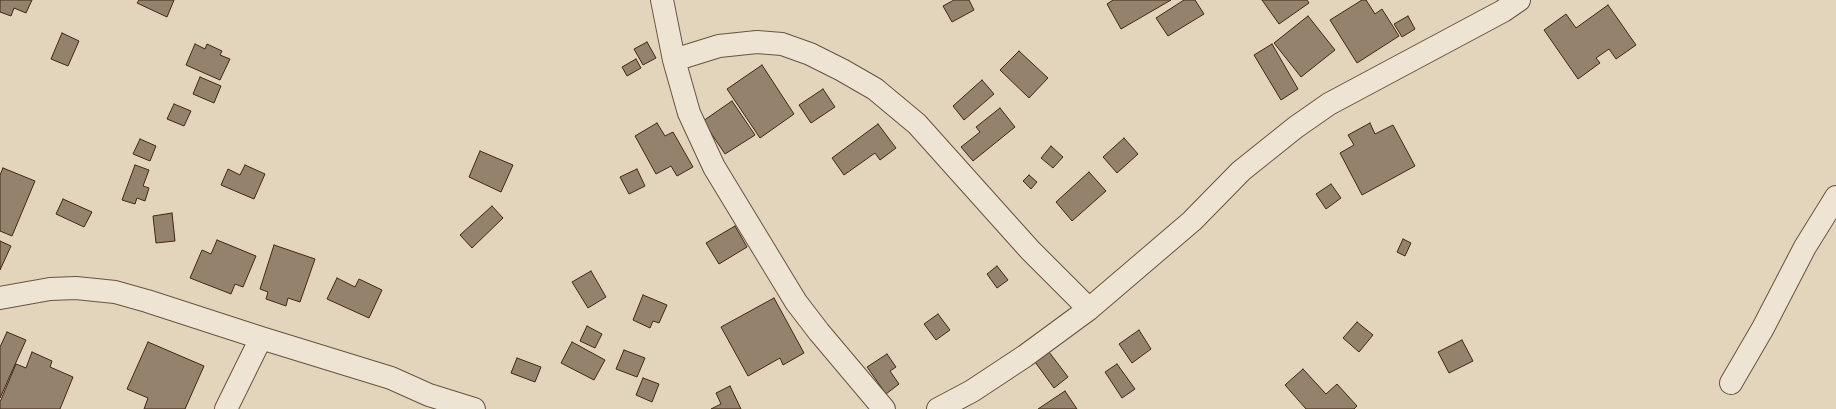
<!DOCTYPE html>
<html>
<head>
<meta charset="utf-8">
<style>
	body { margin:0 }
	canvas { display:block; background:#e3d5bc }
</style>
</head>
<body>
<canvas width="1836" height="409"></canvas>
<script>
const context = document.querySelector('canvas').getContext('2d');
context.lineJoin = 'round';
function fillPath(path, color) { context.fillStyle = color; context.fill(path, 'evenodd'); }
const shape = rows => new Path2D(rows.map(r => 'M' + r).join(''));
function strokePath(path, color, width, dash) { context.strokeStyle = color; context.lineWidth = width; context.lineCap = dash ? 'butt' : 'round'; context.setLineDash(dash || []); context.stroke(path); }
const building = shape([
	[0,0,32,0,26,13,14,8,11,16,0,12,0,0],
	[139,0,174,0,167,17,137,3,139,0],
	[954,0,969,0,974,10,952,22,943,6,954,0],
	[1113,0,1171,0,1121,29,1107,4,1113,0],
	[1184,0,1195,0,1204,14,1168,36,1156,18,1184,0],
	[1262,0,1307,0,1309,3,1279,24,1262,0],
	[1362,0,1366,0,1375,14,1382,9,1399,36,1357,63,1330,20,1362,0],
	[1608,5,1636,45,1616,59,1609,49,1596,58,1600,63,1578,79,1544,30,1566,14,1576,28,1608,5],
	[1308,16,1335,50,1301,77,1274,43,1308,16],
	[1408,16,1415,29,1402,37,1394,24,1408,16],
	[62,33,79,41,68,66,51,59,62,33],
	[647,42,656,58,643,65,634,49,647,42],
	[195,44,205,49,207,44,222,51,220,55,230,59,220,80,186,65,195,44],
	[1272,44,1298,89,1281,100,1254,55,1272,44],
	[1019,51,1048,78,1029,98,1000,70,1019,51],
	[636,59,641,68,627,76,622,67,636,59],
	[762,65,794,114,760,138,727,89,762,65],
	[200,77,221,86,214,103,193,94,200,77],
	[982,80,994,94,964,120,953,106,982,80],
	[823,89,835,107,811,123,799,105,823,89],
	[732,101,755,135,725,154,703,121,732,101],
	[174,104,191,111,184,126,167,119,174,104],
	[1000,108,1015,127,973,161,961,147,980,132,976,127,1000,108],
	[657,123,665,136,673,132,693,167,677,176,671,166,656,174,635,136,657,123],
	[1370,123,1375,134,1393,125,1415,166,1362,195,1340,153,1354,145,1348,135,1370,123],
	[878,124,896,148,880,160,875,153,844,175,832,158,878,124],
	[1124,138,1138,154,1117,173,1103,157,1124,138],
	[140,139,156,146,150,161,133,154,140,139],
	[1051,146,1063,157,1053,168,1041,158,1051,146],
	[480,151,513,165,501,192,469,177,480,151],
	[135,165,149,170,143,186,149,188,145,201,137,198,135,204,122,200,135,165],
	[245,165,265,174,254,199,221,185,228,169,240,175,245,165],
	[3,168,35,181,12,236,0,231,0,175,3,168],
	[637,169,645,186,629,194,620,177,637,169],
	[1089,172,1106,191,1072,221,1056,202,1089,172],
	[1029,175,1037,182,1031,189,1023,181,1029,175],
	[1331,184,1341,198,1326,209,1316,194,1331,184],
	[63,199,92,212,84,227,56,214,63,199],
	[492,206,503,218,472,248,460,235,492,206],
	[172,213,175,241,156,243,153,216,172,213],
	[735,226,747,247,719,264,706,243,735,226],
	[1403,239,1411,243,1405,256,1397,252,1403,239],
	[217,240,256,256,243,287,235,284,231,294,190,278,202,250,211,254,217,240],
	[0,241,11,246,0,270,0,241],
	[274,245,315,259,300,302,288,298,286,306,266,299,268,292,260,289,274,245],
	[997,266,1008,280,997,288,987,274,997,266],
	[591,271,606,297,588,308,572,282,591,271],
	[337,278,355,287,359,279,382,290,369,318,327,299,337,278],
	[643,295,667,305,659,323,653,321,650,328,633,320,643,295],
	[774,298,804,353,783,365,780,358,748,376,721,327,774,298],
	[938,314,950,330,936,340,924,324,938,314],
	[1357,322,1373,335,1359,352,1343,338,1357,322],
	[587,326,602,334,595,348,580,341,587,326],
	[1139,330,1151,349,1132,363,1119,344,1139,330],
	[7,332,26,340,0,398,0,347,7,332],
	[1462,340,1473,361,1449,373,1438,352,1462,340],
	[148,342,204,366,185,409,144,409,148,398,127,389,148,342],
	[572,342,605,360,594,380,561,363,572,342],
	[624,350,645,358,637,377,616,369,624,350],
	[32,352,52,361,50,367,73,377,60,409,0,409,0,402,16,364,26,368,32,352],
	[1049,352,1068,377,1054,388,1035,362,1049,352],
	[887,354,896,367,890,371,899,384,886,394,867,367,887,354],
	[517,358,541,367,535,382,511,373,517,358],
	[1117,364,1135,389,1122,398,1105,372,1117,364],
	[1303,369,1326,394,1337,384,1357,406,1354,409,1306,409,1285,385,1303,369],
	[643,378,659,384,652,402,636,395,643,378],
	[730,386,741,409,711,409,721,404,716,393,730,386],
	[1065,391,1077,409,1038,409,1065,391]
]);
fillPath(building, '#95826c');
strokePath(building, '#402815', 1);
const street = shape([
	[662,0,674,60,689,113,714,167,796,302,819,332,884,409],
	[674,60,719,46,757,42,782,44,810,54,842,70,875,89,917,124,1030,250,1089,309],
	[0,298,50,289,76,288,115,292,147,301,261,338,391,378,429,395,474,409],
	[1731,383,1763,328,1805,247,1836,197],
	[226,409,261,338],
	[938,409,972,391,1025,356,1089,309,1192,221,1241,171,1296,127,1329,104,1503,11,1519,0]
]);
strokePath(street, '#69533f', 24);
strokePath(street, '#ede4d3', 22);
</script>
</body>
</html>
